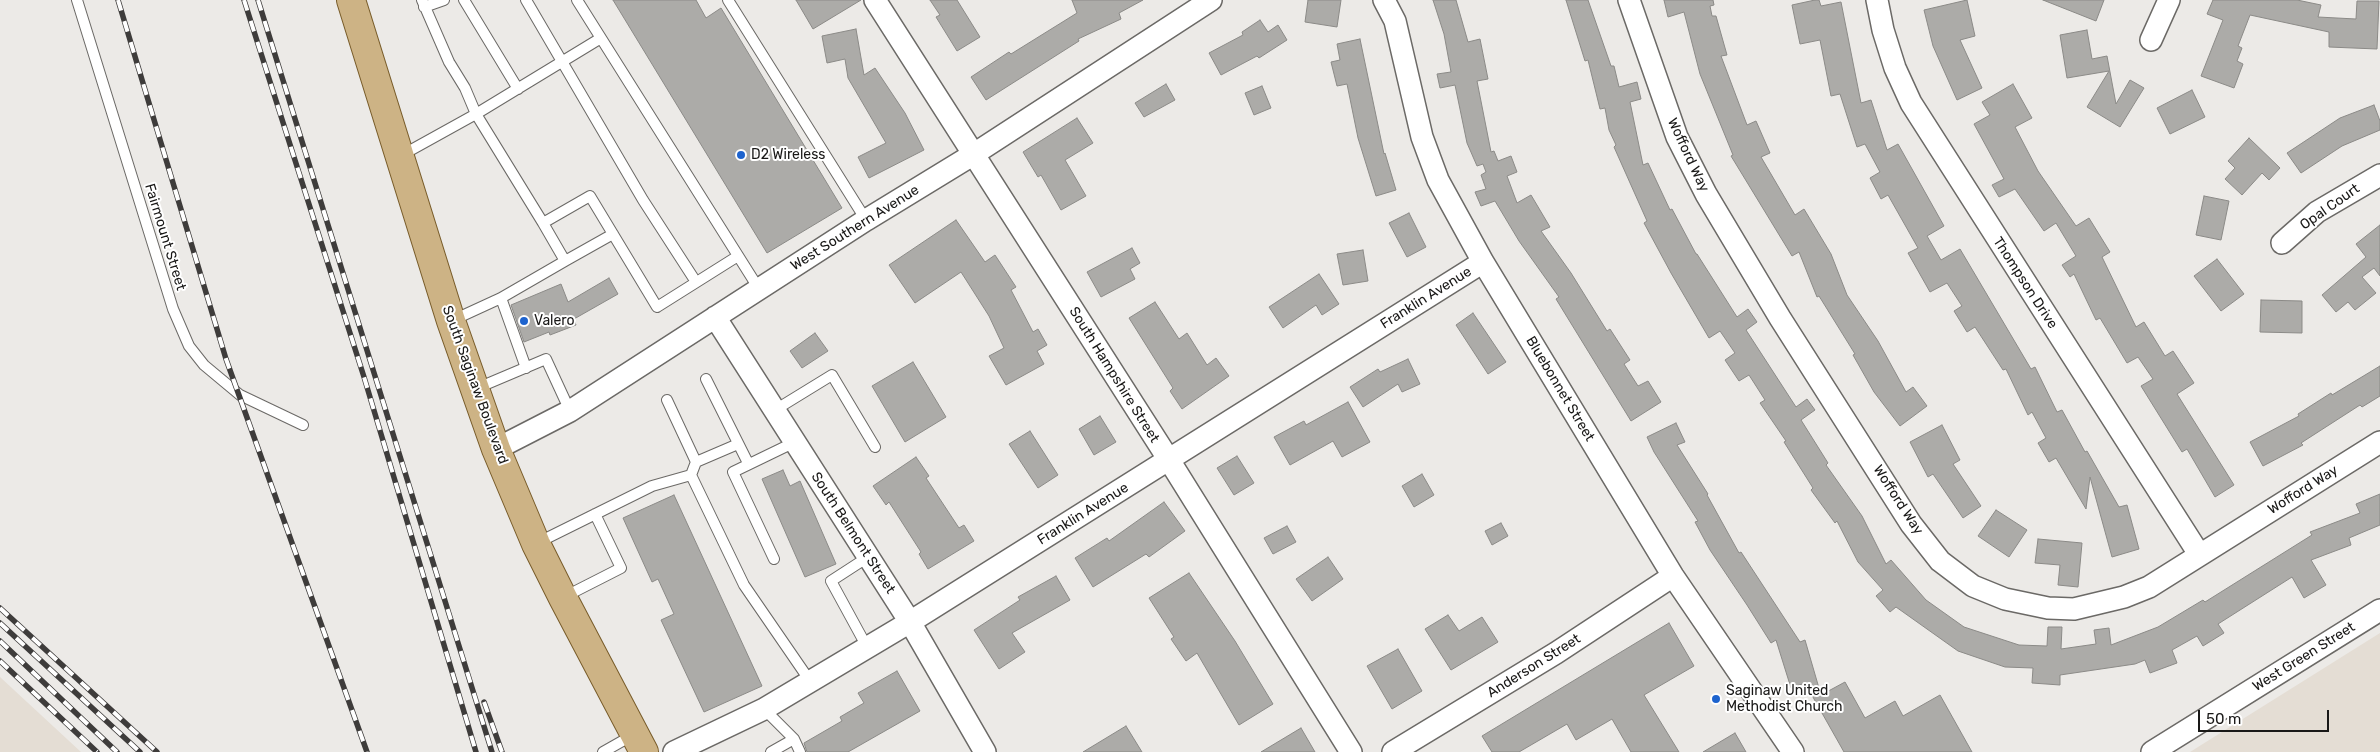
<!DOCTYPE html>
<html>
<head>
<meta charset="utf-8">
<style>
	body { margin:0 }
	#map { position:relative; width:2380px; height:752px; overflow:hidden; background:#eceae7; font-family:Rubik,sans-serif }
	canvas { display:block }
	.scale { position:absolute; left:2198px; top:710px; width:131px; height:22px; box-sizing:border-box; border:2px solid #191817; border-top:0; padding-left:6px; font-size:15px; line-height:18px; white-space:nowrap; color:#191817; -webkit-text-stroke:4px #fff; paint-order:stroke }
</style>
</head>
<body>
<div id="map">
<canvas width="2380" height="752"></canvas>
<div class="scale">50 m</div>
</div>
<script>
const context = document.querySelector('canvas').getContext('2d');
context.lineJoin = 'round';
function fillPath(path, color) { context.fillStyle = color; context.fill(path, 'evenodd'); }
const shape = rows => new Path2D(rows.map(r => 'M' + r).join(''));
function strokePath(path, color, width, dash) { context.strokeStyle = color; context.lineWidth = width; context.lineCap = dash ? 'butt' : 'round'; context.setLineDash(dash || []); context.stroke(path); }
function label(font, color, halo, rows, align = 'center') {
  context.font = font + ' Rubik,sans-serif'; context.lineWidth = 4; context.setLineDash([]); context.textBaseline = 'middle'; context.strokeStyle = halo; context.fillStyle = color; for (const [text, x, y, turn = 0] of rows) {
    context.save(); context.translate(x, y); context.rotate((+turn || 0) * Math.PI / 180); context.textAlign = isNaN(turn) ? turn : align; if (halo) context.strokeText(text, 0, 0); context.fillText(text, 0, 0); context.restore();
  }
}
fillPath(shape([
	[2380,633,2380,752,2190,752],
	[0,677,81,752,0,752]
]), '#e4ddd4');
const building = shape([
	[613,0,696,0,706,18,721,8,842,208,767,253,613,0],
	[796,0,861,0,813,29,796,0],
	[930,0,957,0,980,37,957,51,936,17,940,15,930,0],
	[1072,0,1143,0,1119,13,1121,19,1078,39,1079,41,986,100,971,77,1009,52,1011,54,1077,13,1072,0],
	[1308,0,1341,0,1337,27,1305,22,1308,0],
	[1433,0,1456,0,1468,42,1480,39,1488,79,1477,81,1491,152,1494,151,1498,161,1511,156,1517,172,1507,176,1517,203,1531,195,1550,227,1541,231,1571,273,1607,331,1610,329,1630,360,1624,364,1638,386,1648,381,1661,402,1631,421,1556,299,1559,297,1519,241,1495,201,1481,206,1475,192,1486,189,1481,175,1486,172,1483,164,1477,166,1467,143,1455,85,1440,88,1437,74,1451,72,1444,34,1433,0],
	[1566,0,1588,0,1611,66,1614,66,1619,87,1637,82,1641,99,1630,102,1643,165,1648,163,1670,210,1672,209,1696,254,1697,254,1737,317,1748,309,1757,322,1746,330,1796,407,1807,399,1815,410,1801,420,1828,463,1826,465,1862,516,1886,564,1891,560,1926,600,1964,627,2019,645,2047,646,2048,627,2062,627,2061,649,2096,644,2094,630,2109,628,2111,645,2158,627,2203,600,2205,602,2312,535,2310,532,2360,513,2356,504,2380,494,2380,525,2349,538,2351,545,2311,560,2326,585,2304,598,2292,577,2218,624,2224,633,2203,646,2197,636,2172,650,2177,663,2150,673,2145,660,2135,664,2060,675,2060,685,2032,683,2033,668,2005,667,1958,651,1896,607,1890,612,1876,596,1883,590,1858,562,1837,521,1835,523,1811,490,1813,488,1784,442,1786,441,1760,403,1765,400,1749,375,1739,381,1725,360,1735,353,1720,331,1709,338,1671,273,1644,223,1647,221,1614,147,1616,145,1609,130,1605,108,1600,109,1588,60,1585,61,1566,0],
	[1664,0,1713,0,1714,5,1710,6,1712,16,1716,16,1727,55,1721,56,1747,125,1756,121,1770,153,1761,157,1795,215,1804,209,1831,254,1847,295,1878,341,1906,392,1913,387,1927,406,1900,426,1874,392,1853,355,1855,354,1819,296,1817,297,1799,252,1792,256,1731,156,1733,155,1700,74,1684,12,1668,17,1664,0],
	[1815,0,1819,0,1821,6,1841,2,1861,103,1871,100,1887,150,1898,144,1944,226,1927,236,1941,260,1960,249,2031,369,2035,367,2057,412,2062,410,2085,452,2087,451,2119,507,2127,505,2139,549,2112,557,2090,477,2086,509,2056,458,2049,462,2038,443,2046,438,2032,412,2028,415,2006,369,2003,370,1975,327,1967,332,1954,311,1962,306,1947,283,1930,292,1908,253,1918,248,1888,195,1881,199,1870,178,1880,172,1865,144,1857,147,1840,94,1831,96,1820,40,1800,44,1792,5,1815,0],
	[1967,0,1975,36,1960,40,1982,88,1957,100,1933,46,1924,10,1967,0],
	[2043,0,2104,0,2096,21,2043,0],
	[2213,0,2297,0,2321,5,2318,17,2356,19,2357,1,2379,1,2377,49,2329,47,2329,32,2250,15,2238,46,2242,48,2237,61,2243,64,2234,88,2201,76,2223,20,2207,14,2213,0],
	[1260,20,1268,32,1278,25,1287,40,1259,58,1257,56,1221,75,1209,53,1243,35,1242,32,1260,20],
	[856,29,864,75,875,68,905,113,924,150,869,178,858,157,886,143,848,78,845,59,827,63,822,36,856,29],
	[2087,30,2092,59,2107,56,2116,104,2130,80,2144,88,2120,127,2087,107,2109,71,2067,78,2060,35,2087,30],
	[1360,39,1384,154,1385,153,1396,190,1376,196,1358,138,1347,84,1337,86,1331,62,1340,60,1337,44,1360,39],
	[1166,84,1175,100,1144,117,1135,103,1166,84],
	[2013,84,2032,118,2015,127,2038,171,2076,226,2089,218,2110,252,2102,257,2136,327,2144,322,2165,356,2173,351,2194,383,2177,394,2234,485,2215,497,2187,449,2182,452,2141,386,2153,379,2138,357,2127,363,2100,318,2096,320,2074,274,2070,277,2062,265,2076,256,2056,223,2044,231,2015,189,1999,197,1992,185,2004,179,1974,124,1990,115,1982,102,2013,84],
	[1262,86,1271,108,1254,115,1245,93,1262,86],
	[2192,90,2205,117,2170,134,2157,108,2192,90],
	[2374,105,2380,121,2380,130,2342,146,2301,173,2287,153,2340,118,2374,105],
	[1077,118,1093,143,1065,160,1086,196,1061,210,1041,175,1038,177,1023,152,1077,118],
	[2249,138,2280,168,2269,180,2262,173,2242,195,2225,179,2235,168,2228,161,2249,138],
	[2204,196,2229,201,2221,240,2196,235,2204,196],
	[1409,213,1426,247,1407,257,1389,223,1409,213],
	[956,220,985,262,995,255,1016,287,1011,290,1033,332,1038,329,1047,345,1037,351,1044,364,1006,385,989,356,1004,348,989,316,961,272,915,303,889,265,956,220],
	[2380,225,2380,276,2374,268,2362,277,2376,293,2355,310,2348,302,2336,312,2322,295,2366,257,2356,244,2380,225],
	[1132,248,1140,263,1130,269,1135,279,1101,297,1087,272,1132,248],
	[1363,250,1368,281,1343,285,1337,254,1363,250],
	[2217,259,2244,294,2221,311,2194,276,2217,259],
	[1319,274,1339,304,1322,315,1316,305,1283,328,1269,307,1319,274],
	[609,278,618,294,574,319,576,325,550,335,549,332,524,342,511,305,561,284,568,302,609,278],
	[2261,300,2302,301,2302,333,2260,332,2261,300],
	[1155,302,1179,339,1187,333,1207,365,1216,358,1229,376,1182,409,1170,391,1173,388,1129,318,1155,302],
	[1473,313,1506,362,1488,374,1456,325,1473,313],
	[815,333,828,351,802,368,790,351,815,333],
	[1408,359,1420,384,1402,392,1398,384,1363,407,1350,387,1378,369,1380,372,1408,359],
	[913,362,946,417,905,442,872,386,913,362],
	[2380,366,2380,396,2362,407,2360,405,2301,443,2303,445,2263,466,2250,442,2299,416,2298,414,2331,393,2332,395,2380,366],
	[1348,402,1370,442,1342,457,1333,441,1290,465,1274,437,1304,421,1306,425,1348,402],
	[1100,416,1116,442,1094,455,1079,429,1100,416],
	[1676,423,1685,442,1677,445,1708,494,1707,495,1739,553,1741,552,1800,642,1805,640,1821,695,1845,682,1865,718,1895,701,1903,716,1940,695,1972,752,1844,752,1805,683,1791,688,1776,640,1771,643,1747,605,1710,550,1695,522,1698,521,1654,452,1647,437,1676,423],
	[1942,425,1960,460,1953,464,1981,506,1963,518,1933,474,1928,477,1910,442,1942,425],
	[1030,431,1058,475,1038,488,1009,444,1030,431],
	[1237,456,1254,483,1234,495,1217,468,1237,456],
	[916,457,929,476,926,478,959,528,964,525,974,541,928,569,919,554,921,552,889,502,886,505,873,486,916,457],
	[783,470,790,486,800,481,836,564,805,577,762,479,783,470],
	[1422,474,1434,495,1414,507,1402,486,1422,474],
	[674,495,762,686,704,712,661,620,674,614,658,579,652,582,623,518,674,495],
	[1164,502,1185,531,1149,557,1146,554,1093,587,1075,558,1107,538,1109,541,1164,502],
	[1996,510,2027,530,2009,557,1978,536,1996,510],
	[1501,523,1508,536,1492,545,1485,531,1501,523],
	[1287,526,1296,542,1273,554,1264,538,1287,526],
	[2038,539,2082,543,2078,587,2058,585,2060,565,2035,563,2038,539],
	[1328,557,1343,579,1312,601,1296,579,1328,557],
	[1189,573,1235,641,1273,704,1239,725,1197,653,1186,661,1171,639,1174,637,1149,598,1189,573],
	[1056,576,1070,600,1012,633,1025,652,999,669,974,630,1020,600,1018,597,1056,576],
	[1448,615,1459,631,1482,617,1498,642,1451,670,1425,629,1448,615],
	[1669,623,1694,666,1644,695,1679,752,1631,752,1612,719,1576,740,1567,724,1519,752,1492,752,1482,736,1669,623],
	[1398,649,1422,691,1392,709,1367,666,1398,649],
	[897,671,920,711,848,752,807,752,804,743,842,721,840,717,864,703,858,693,897,671],
	[1126,726,1142,752,1083,752,1126,726],
	[1301,728,1315,752,1261,752,1301,728],
	[1735,733,1746,752,1703,752,1735,733]
]);
fillPath(building, '#acaba8');
strokePath(building, '#8b8a87', 1);
const lane = shape([
	[77,0,173,309,189,346,204,365,240,395,303,425],
	[422,0,449,62,465,88,476,114,543,223,590,196,657,307,738,256],
	[464,0,518,89],
	[526,0,643,200,696,282],
	[577,0,759,289],
	[728,0,866,220],
	[424,7,444,0],
	[402,155,476,114,601,38],
	[543,223,565,261,613,234],
	[501,298,526,368],
	[451,321,501,298,565,261],
	[706,379,748,463],
	[475,389,546,359,570,411],
	[667,400,696,462,738,444],
	[775,410,832,375,875,447],
	[696,462,691,475,744,585,810,681],
	[537,543,652,486,691,475],
	[774,559,733,472,795,442],
	[564,597,621,568,595,514],
	[867,647,831,581,868,557],
	[764,709,794,739,800,752],
	[603,752,633,735],
	[771,752,794,739]
]);
const street = shape([
	[875,0,1169,460,1351,752],
	[1384,0,1395,21,1422,137,1438,180,1483,262,1673,576,1793,752],
	[1629,0,1677,137,1706,194,1780,318,1911,524,1940,561,1973,586,2005,599,2048,608,2074,609,2124,597,2149,587,2380,442],
	[1877,0,1883,30,1895,68,1911,103,2199,554],
	[2151,40,2169,0],
	[2282,243,2317,212,2380,175],
	[715,317,910,622,985,752],
	[496,449,570,411,866,220,974,154,1211,0],
	[674,752,764,709,910,622,1483,262],
	[1393,752,1556,653,1673,576],
	[2152,752,2380,610]
]);
const primary = shape([
	[351,0,451,321,496,449,536,544,563,598,644,752]
]);
strokePath(lane, '#6b6966', 12);
strokePath(street, '#6b6966', 24);
strokePath(primary, '#785c2a', 30);
strokePath(lane, '#fff', 10);
strokePath(street, '#fff', 21);
strokePath(primary, '#cdb385', 28);
const rail = shape([
	[118,0,226,359,367,752],
	[244,0,364,377,476,752],
	[258,0,492,752],
	[0,608,157,752],
	[0,623,140,752],
	[0,641,117,752],
	[0,661,97,752],
	[484,702,502,752]
]);
strokePath(rail, '#3e3c3b', 5.5);
strokePath(rail, '#fff', 4, [11]);
for (const [x, y, r, color] of [
	[741,155,5,"#1d63ce"],
	[524,321,5,"#1d63ce"],
	[1716,699,5,"#1d63ce"]
]) { const dot = new Path2D(); dot.arc(x, y, r, 0, 2 * Math.PI); context.fillStyle = color; context.fill(dot); strokePath(dot, '#fff', 2); }
label('14px', '#191817', '#fff', [
	["D2 Wireless",751,155],
	["Valero",534,321],
	["Saginaw United",1726,691],
	["Methodist Church",1726,707]
], 'left');
label('14px', '#191817', '#fff', [
	["Wofford Way",1688,155,65],
	["Opal Court",2330,207,-35],
	["West Southern Avenue",855,228,-32],
	["Fairmount Street",165,237,73],
	["Thompson Drive",2025,283,57],
	["Franklin Avenue",1426,298,-32],
	["South Hampshire Street",1114,375,58],
	["South Saginaw Boulevard",475,385,70],
	["Bluebonnet Street",1560,389,59],
	["Wofford Way",2303,490,-32],
	["Wofford Way",1898,500,57],
	["Franklin Avenue",1083,514,-32],
	["South Belmont Street",853,533,57],
	["West Green Street",2304,657,-32],
	["Anderson Street",1534,666,-32]
]);
</script>
</body>
</html>
